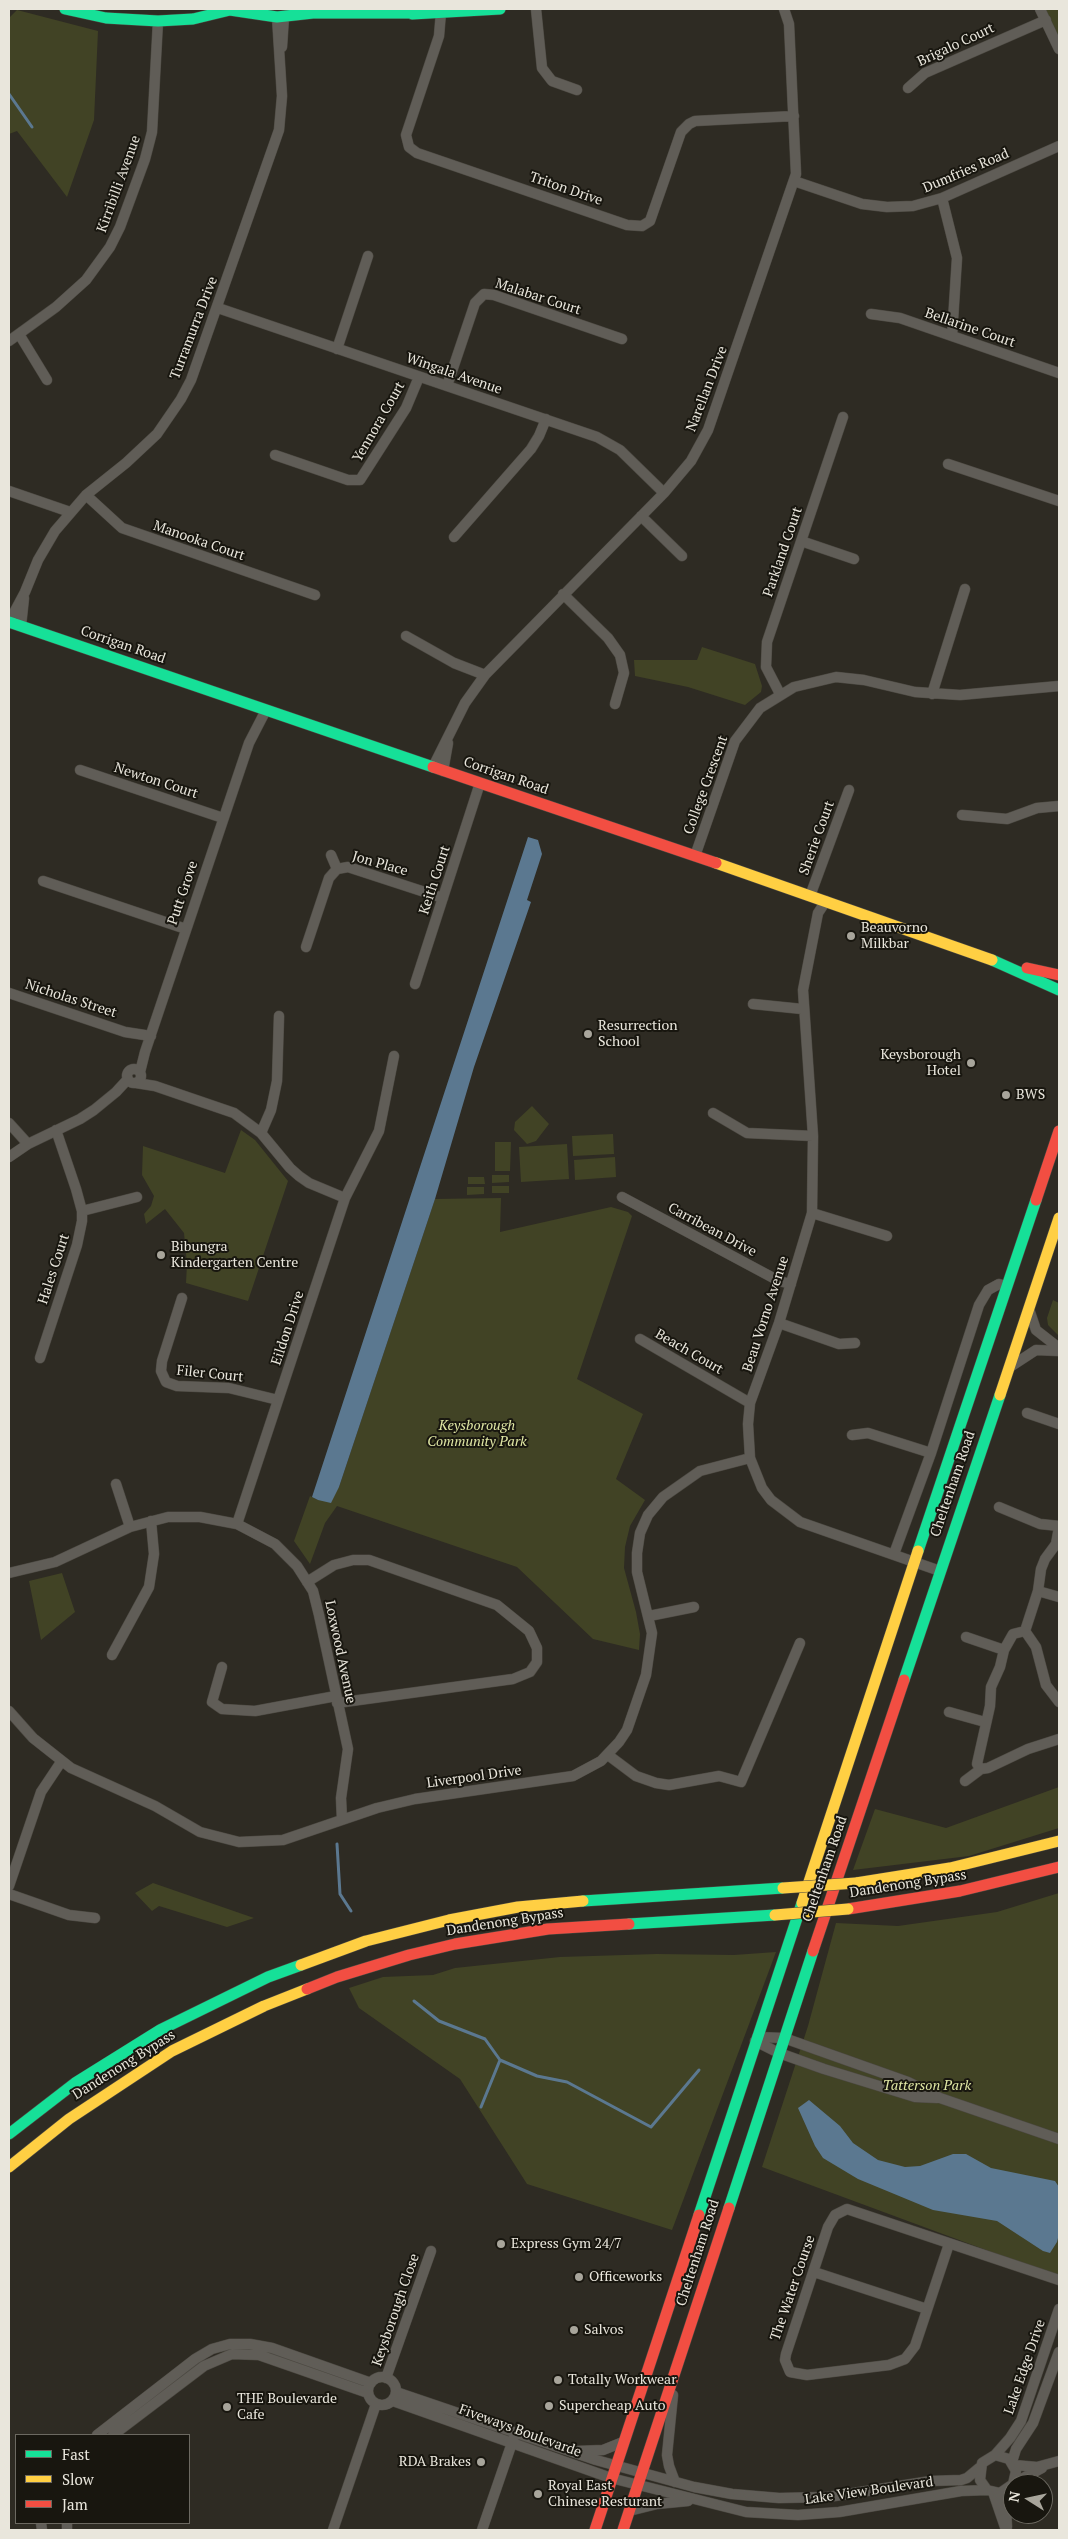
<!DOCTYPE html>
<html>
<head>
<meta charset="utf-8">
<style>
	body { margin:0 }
	#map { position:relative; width:1068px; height:2539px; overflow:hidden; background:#2e2b23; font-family:"PT Serif",serif }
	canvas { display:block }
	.frame { position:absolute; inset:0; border:10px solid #e9e6dc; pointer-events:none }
	.legend { position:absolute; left:15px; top:2434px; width:175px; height:90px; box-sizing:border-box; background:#18160f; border:1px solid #6c6961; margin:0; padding:6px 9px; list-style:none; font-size:15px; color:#e9e6dc }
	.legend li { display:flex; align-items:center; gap:10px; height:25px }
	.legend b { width:25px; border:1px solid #6c6961 }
	.north { position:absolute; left:1003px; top:2474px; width:50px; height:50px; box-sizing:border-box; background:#18160f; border:1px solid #6c6961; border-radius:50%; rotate:280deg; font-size:14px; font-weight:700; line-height:20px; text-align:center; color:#e9e6dc }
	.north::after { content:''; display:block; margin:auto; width:18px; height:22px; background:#a8a59b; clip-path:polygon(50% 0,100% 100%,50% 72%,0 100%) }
</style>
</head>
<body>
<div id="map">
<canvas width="1068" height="2539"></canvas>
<div class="frame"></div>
<ul class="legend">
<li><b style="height:6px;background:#16e098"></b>Fast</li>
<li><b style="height:6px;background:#ffcf43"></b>Slow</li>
<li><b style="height:6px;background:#f24e42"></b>Jam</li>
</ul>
<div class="north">N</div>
</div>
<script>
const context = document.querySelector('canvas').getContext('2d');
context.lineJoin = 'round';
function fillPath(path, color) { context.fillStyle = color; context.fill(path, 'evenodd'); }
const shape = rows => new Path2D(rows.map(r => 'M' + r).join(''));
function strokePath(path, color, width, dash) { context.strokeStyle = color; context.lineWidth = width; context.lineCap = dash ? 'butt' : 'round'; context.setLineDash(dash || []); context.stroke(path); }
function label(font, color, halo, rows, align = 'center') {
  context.font = font + ' "PT Serif",serif'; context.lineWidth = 4; context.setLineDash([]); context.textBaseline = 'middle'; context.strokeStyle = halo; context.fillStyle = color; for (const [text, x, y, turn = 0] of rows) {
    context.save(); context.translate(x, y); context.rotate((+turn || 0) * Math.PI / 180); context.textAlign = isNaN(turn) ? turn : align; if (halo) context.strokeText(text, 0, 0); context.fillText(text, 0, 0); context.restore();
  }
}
fillPath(shape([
	[1045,9,1059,9,1059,37],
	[17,10,98,31,94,120,67,197,17,131,9,134,9,18],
	[702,647,755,664,762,686,761,692,745,705,688,687,635,676,634,660,697,660],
	[532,1106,549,1124,536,1141,527,1144,514,1130,515,1122],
	[241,1130,255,1140,288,1181,248,1301,186,1283,187,1264,184,1233,165,1209,146,1224,144,1214,151,1206,154,1196,142,1175,143,1146,225,1173],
	[613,1134,614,1154,573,1156,572,1136],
	[495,1142,511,1142,510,1171,495,1171],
	[567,1144,569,1179,521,1182,519,1147],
	[615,1157,616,1177,575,1180,574,1160],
	[492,1175,509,1175,509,1182,492,1183],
	[468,1177,484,1177,485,1184,468,1184],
	[492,1186,509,1186,509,1193,492,1193],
	[467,1187,484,1187,484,1194,467,1195],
	[501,1198,500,1232,611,1207,628,1212,632,1216,577,1379,643,1414,616,1479,645,1500,630,1526,625,1547,624,1568,636,1612,640,1634,639,1650,593,1639,517,1567,337,1506,325,1523,310,1564,294,1541,310,1496,318,1500,339,1487,435,1199],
	[1053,1300,1059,1303,1059,1336,1048,1325,1047,1318],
	[62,1573,75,1612,41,1640,29,1581],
	[1059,1787,1059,1828,969,1856,853,1870,875,1809,946,1828],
	[153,1883,254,1918,227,1927,159,1906,152,1911,135,1893],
	[1059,1893,1059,2277,762,2167,808,2026,836,1923,898,1926,997,1912],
	[776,1952,672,2230,527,2184,460,2079,359,2008,349,1988,383,1977,433,1975,455,1968,560,1957,657,1954,734,1955]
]), '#414325');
fillPath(shape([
	[528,837,538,840,542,854,527,900,531,902,474,1067,435,1199,339,1487,331,1503,318,1500,312,1497],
	[809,2100,840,2126,853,2143,878,2160,905,2167,920,2166,953,2154,966,2154,991,2168,1055,2181,1059,2187,1059,2234,1057,2242,1050,2253,1043,2251,997,2221,933,2210,858,2179,823,2158,815,2146,798,2108]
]), '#5b7890');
strokePath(shape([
	[9,94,32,127],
	[337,1844,340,1894,351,1911],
	[414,2001,439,2021,485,2039,500,2060,537,2076,567,2082,651,2127,699,2070],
	[481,2107,500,2060]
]), '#5b7890', 3);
const street = shape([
	[536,9,542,68,552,81,577,90],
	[1040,9,1059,49],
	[441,12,439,36,406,135,409,147,417,153,627,225,642,226,650,221,681,132,689,124,695,121,794,116],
	[282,47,284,17],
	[908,88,925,73,1046,20],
	[794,181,862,204,887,207,913,206,942,198,1059,146],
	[942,198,957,258,952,336],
	[218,308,597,437,620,450,664,493],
	[871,314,900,318,1059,373],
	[19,334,47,380],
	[9,341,56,307,86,280,110,247,120,227,145,159,152,132,158,21],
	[337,349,368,256],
	[447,386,475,303,484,294,494,295,622,339],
	[275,455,348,480,360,480,406,408,419,377],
	[948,464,1059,501],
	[9,491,70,512],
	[86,495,122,528,315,595],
	[641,516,682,556],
	[454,537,531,449,539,436,546,419],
	[801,541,854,559],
	[563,594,608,638,620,655,624,673,615,704],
	[9,622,25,592,38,560,55,531,86,495,126,463,157,434,181,399,191,380,279,130,282,96,277,17],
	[21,626,24,598],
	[406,636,454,663,485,675],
	[780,694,766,667,767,642,843,417],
	[932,694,965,589],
	[433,767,465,703,485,675,664,493,691,461,708,430,796,174,789,24,784,9],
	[80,770,223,818],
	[443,771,448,743],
	[962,815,1007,819,1037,808,1059,806],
	[331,855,337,869],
	[695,856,735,741,760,708,794,687,836,677,864,680,915,692,960,695,1059,686],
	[43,881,186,929],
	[810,896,849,790],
	[826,901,818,913,803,990,813,1136,812,1213,779,1323,750,1403,748,1424,750,1458,762,1488,771,1500,800,1522,940,1571],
	[306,947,329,878,337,869,348,867,443,898],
	[415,984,480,783],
	[9,993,125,1032,151,1036],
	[753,1004,802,1009],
	'127 1076a7 7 0 1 1 14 0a7 7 0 1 1-14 0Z',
	[140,1072,145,1052,249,743,266,710],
	[136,1083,155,1086,234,1113,261,1133,290,1168,299,1176,309,1183,345,1198],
	[713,1113,747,1133,813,1136],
	[9,1123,28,1144],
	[261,1133,271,1110,277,1081,279,1016],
	[9,1157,28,1144,80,1119,94,1110,116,1092,128,1079],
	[622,1197,779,1281,791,1284],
	[82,1211,137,1197],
	[812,1213,887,1236],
	[182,1298,162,1361,161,1371,166,1382,177,1386,229,1388,278,1400],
	[1030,1312,1036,1330,1059,1348],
	[779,1323,839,1344,855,1343],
	[640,1339,750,1403],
	[40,1358,77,1245,82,1221,82,1211,76,1189,56,1130],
	[1010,1367,1036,1350,1059,1351],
	[1027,1413,1059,1424],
	[852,1435,868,1433,931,1453],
	[116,1484,130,1527],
	[999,1507,1040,1524,1059,1526],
	[237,1524,345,1198,379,1131,394,1056],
	[1059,1527,1056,1544,1045,1559,1041,1569,1038,1591,1025,1631,1036,1647,1046,1685,1059,1702],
	[894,1554,931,1453,979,1305,988,1290,999,1284,1007,1286],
	[9,1573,55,1562,130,1527,168,1517,200,1517,237,1524,275,1544,297,1566,313,1591,319,1615,348,1749,341,1798,342,1820],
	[307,1582,334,1565,353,1560,369,1560,497,1605,529,1631,537,1648,537,1662,530,1672,513,1679,337,1703],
	[1038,1591,1059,1597],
	[649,1616,694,1607],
	[1025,1631,1013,1634,1004,1650,1000,1667,991,1687,990,1706,977,1764,981,1769,988,1768,1028,1749,1059,1739],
	[966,1637,1004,1650],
	[112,1655,149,1587,154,1554,151,1521],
	[222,1667,212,1702,222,1709,255,1711,336,1696],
	[9,1711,33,1738,71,1768,155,1806,200,1832,239,1842,283,1840,377,1808,415,1799,573,1776,601,1761,619,1742,627,1730,646,1675,652,1633,637,1572,637,1553,640,1533,648,1515,663,1497,700,1471,750,1458],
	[949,1712,985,1722],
	[608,1755,636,1776,656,1783,669,1785,719,1776,741,1782,800,1643],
	[965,1781,981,1769],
	[9,1886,41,1792,61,1762],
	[9,1894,69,1915,95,1918],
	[757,2037,784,2038,908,2082,940,2098,1059,2139],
	[755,2041,779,2053,824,2069,915,2097,937,2098],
	[949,2244,915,2346,905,2359,889,2365,807,2375,790,2372,785,2360,786,2354,828,2227,835,2215,847,2209,1059,2280],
	[814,2272,927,2309],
	'368 2391a14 14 0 1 1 28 0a14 14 0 1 1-28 0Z',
	[386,2378,431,2251],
	[396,2392,596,2460,694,2487,732,2494,779,2498,828,2497,931,2481,961,2480,967,2478,979,2468],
	[673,2395,667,2455,669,2466,675,2482],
	[393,2401,611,2478,746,2512,798,2515,839,2512,961,2491,987,2490],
	[97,2435,195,2359,212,2349,230,2344,250,2344,272,2348,371,2383],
	[113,2435,204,2366,232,2354,259,2355,368,2393],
	[577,2451,603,2450,623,2442],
	[995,2455,1010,2438,1021,2421,1059,2309],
	[1012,2462,1016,2449,1033,2423,1059,2352],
	[1014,2465,1037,2467,1059,2461],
	[1014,2483,1042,2468],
	[1013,2484,1000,2493,987,2490,980,2480,982,2463,995,2455,1009,2459,1016,2471,1013,2484],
	[1005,2491,1007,2527],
	[993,2492,1006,2530],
	[629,2511,657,2504,688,2501],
	[41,2523,42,2530],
	[67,2530,67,2523],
	[333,2530,376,2404],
	[482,2530,514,2437]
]);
const fast = shape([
	[65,9,106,18,158,21,193,19,230,10,277,17,313,13,421,13],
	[412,14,500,9],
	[9,622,433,767],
	[992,960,1059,990],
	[918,1551,1036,1200],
	[904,1680,1000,1395],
	[583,1901,783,1888],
	[629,1924,775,1915],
	[9,2134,75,2083,160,2030,268,1977,301,1965],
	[729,2208,813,1951],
	[699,2215,802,1903]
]);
const slow = shape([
	[716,863,992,960],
	[1000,1395,1059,1218],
	[856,1883,950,1868,1059,1841],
	[802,1903,918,1551],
	[301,1965,366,1941,449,1920,518,1907,583,1901],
	[9,2167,69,2119,172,2051,264,2006,307,1989]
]);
const jam = shape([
	[433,767,716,863],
	[1027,968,1059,975],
	[1036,1200,1059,1131],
	[848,1909,960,1891,1059,1867],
	[813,1951,904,1680],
	[307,1989,337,1977,409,1955,455,1944,548,1929,629,1924],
	[595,2530,699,2215],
	[623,2530,729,2208]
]);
strokePath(street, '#4c4942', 11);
strokePath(fast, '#4c4942', 12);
strokePath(slow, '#4c4942', 12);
strokePath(jam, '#4c4942', 12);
strokePath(street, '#605d57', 10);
strokePath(fast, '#16e098', 11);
strokePath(slow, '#ffcf43', 11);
strokePath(jam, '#f24e42', 11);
const slowBridge = shape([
	[783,1888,856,1883],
	[775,1915,848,1909]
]);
strokePath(slowBridge, '#4c4942', 12, []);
strokePath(slowBridge, '#ffcf43', 11);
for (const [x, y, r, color] of [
	[851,936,5,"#a8a59b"],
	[588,1034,5,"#a8a59b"],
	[971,1063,5,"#a8a59b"],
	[1006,1095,5,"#a8a59b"],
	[161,1255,5,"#a8a59b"],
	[501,2244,5,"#a8a59b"],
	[579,2277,5,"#a8a59b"],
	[574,2330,5,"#a8a59b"],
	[558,2380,5,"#a8a59b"],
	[549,2406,5,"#a8a59b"],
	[227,2407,5,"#a8a59b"],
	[481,2462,5,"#a8a59b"],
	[538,2494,5,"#a8a59b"]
]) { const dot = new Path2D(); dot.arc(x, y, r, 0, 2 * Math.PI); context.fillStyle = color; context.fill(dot); strokePath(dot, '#18160f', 2); }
label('14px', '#e9e6dc', '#18160f', [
	["Brigalo Court",956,45,-25],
	["Dumfries Road",966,171,-23],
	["Kirribilli Avenue",119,184,-70],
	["Triton Drive",566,189,19],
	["Malabar Court",538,297,18],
	["Turramurra Drive",194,328,-69],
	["Bellarine Court",970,328,19],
	["Wingala Avenue",454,374,19],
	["Narellan Drive",707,389,-69],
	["Yennora Court",379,422,-60],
	["Manooka Court",199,541,19],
	["Parkland Court",783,552,-71],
	["Corrigan Road",123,645,19],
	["Corrigan Road",506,776,19],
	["Newton Court",156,781,18],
	["College Crescent",706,785,-70],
	["Sherie Court",817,838,-70],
	["Jon Place",380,864,16],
	["Keith Court",435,880,-72],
	["Putt Grove",183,893,-71],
	["Nicholas Street",71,999,18],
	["Carribean Drive",712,1230,28],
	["Hales Court",54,1269,-72],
	["Beau Vorno Avenue",766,1314,-72],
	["Eildon Drive",288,1328,-72],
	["Beach Court",689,1352,30],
	["Filer Court",210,1374,6],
	["Cheltenham Road",953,1484,-71],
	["Loxwood Avenue",340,1652,78],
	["Liverpool Drive",474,1777,-8],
	["Cheltenham Road",825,1869,-71],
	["Dandenong Bypass",908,1884,-9],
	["Dandenong Bypass",505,1922,-9],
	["Dandenong Bypass",124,2065,-32],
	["Cheltenham Road",698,2253,-72],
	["The Water Course",793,2288,-71],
	["Keysborough Close",396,2310,-71],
	["Lake Edge Drive",1025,2367,-71],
	["Fiveways Boulevarde",520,2431,20],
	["Lake View Boulevard",869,2491,-8]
]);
label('14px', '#e9e6dc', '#18160f', [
	["Beauvorno",861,928],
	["Milkbar",861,944],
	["Resurrection",598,1026],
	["School",598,1042],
	["Keysborough",961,1055,"right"],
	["Hotel",961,1071,"right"],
	["BWS",1016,1095],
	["Bibungra",171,1247],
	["Kindergarten Centre",171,1263],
	["Express Gym 24/7",511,2244],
	["Officeworks",589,2277],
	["Salvos",584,2330],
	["Totally Workwear",568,2380],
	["THE Boulevarde",237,2399],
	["Cafe",237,2415],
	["Supercheap Auto",559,2406],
	["RDA Brakes",471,2462,"right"],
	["Royal East",548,2486],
	["Chinese Resturant",548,2502]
], 'left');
label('italic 14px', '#e1e8a5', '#18160f', [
	["Keysborough",477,1426],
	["Community Park",477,1442],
	["Tatterson Park",927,2086]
]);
</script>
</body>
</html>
